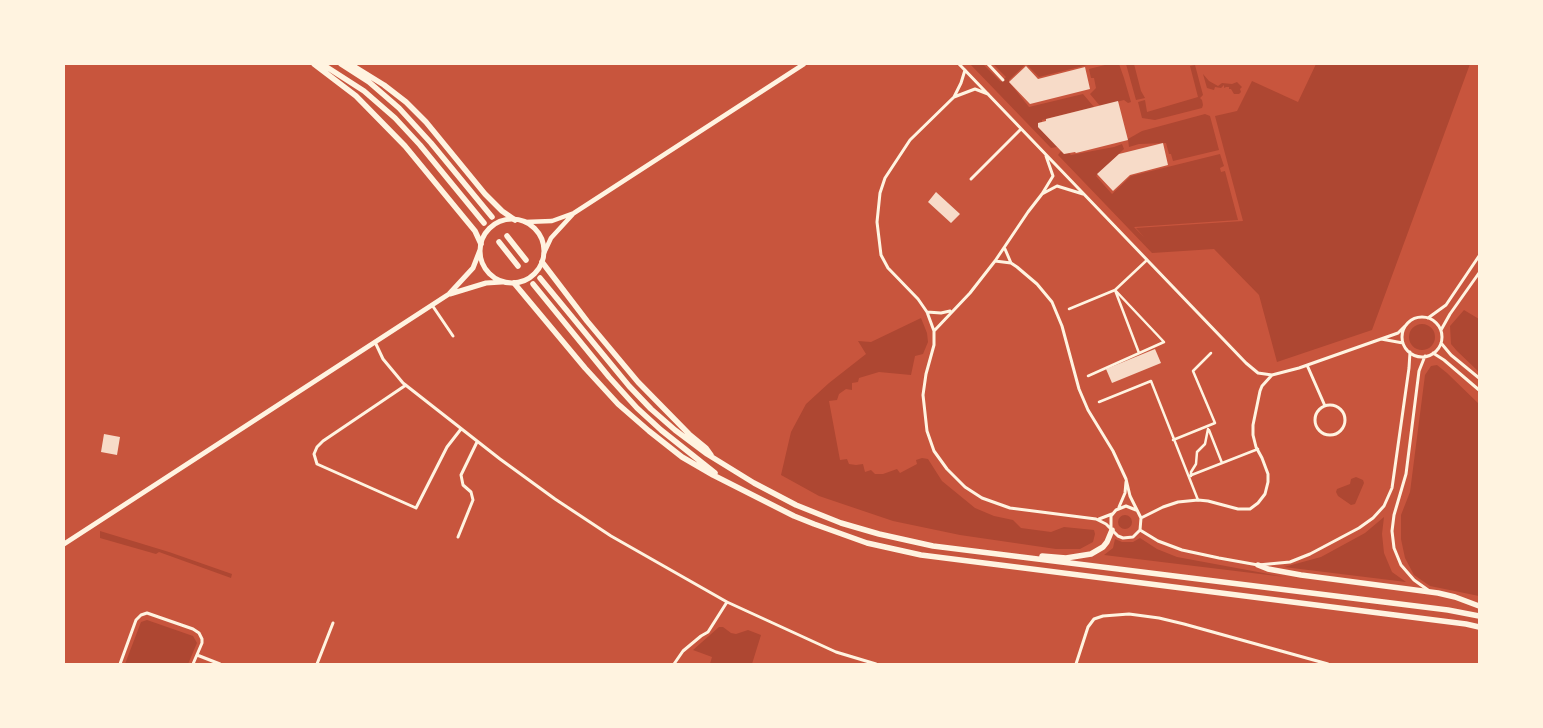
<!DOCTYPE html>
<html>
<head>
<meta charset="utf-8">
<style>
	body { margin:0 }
	#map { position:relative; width:1543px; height:728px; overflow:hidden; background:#c8553d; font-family:"Varela Round",sans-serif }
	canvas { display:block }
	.frame { position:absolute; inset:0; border:65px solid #fff3e0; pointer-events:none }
</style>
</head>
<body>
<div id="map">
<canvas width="1543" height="728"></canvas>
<div class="frame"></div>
</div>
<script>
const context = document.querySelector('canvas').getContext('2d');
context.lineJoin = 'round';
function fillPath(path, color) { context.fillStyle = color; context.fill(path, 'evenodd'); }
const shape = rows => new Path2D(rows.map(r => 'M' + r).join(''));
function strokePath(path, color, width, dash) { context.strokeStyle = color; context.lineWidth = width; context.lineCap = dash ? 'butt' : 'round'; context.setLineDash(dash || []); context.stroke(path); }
fillPath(shape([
	[970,64,983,64,1001,82,1006,77,993,64,1091,64,1039,77,1027,65,1025,65,1009,80,1009,82,1029,107,1083,94,1094,107,1042,120,1042,122,1038,123,1038,127,1057,147,1051,148],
	[1109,64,1119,64,1124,78,1131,102,1128,103,1124,100,1100,106,1090,94,1096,88,1094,78,1091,78,1089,69],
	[1126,64,1134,64,1141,91,1145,98,1136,100],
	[1316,64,1470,64,1372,330,1277,362,1259,295,1214,249,1152,253,1058,155,1061,151,1064,154,1069,153,1071,155,1114,147,1122,144,1124,149,1096,176,1112,194,1131,176,1220,154,1224,166,1220,168,1221,172,1225,171,1238,220,1134,227,1144,237,1136,228,1243,221,1215,116,1237,111,1252,81,1298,102],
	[1195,65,1203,95,1200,98,1202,100,1203,105,1202,108,1155,120,1142,118,1138,102,1145,100,1147,112,1198,97,1190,66],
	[1203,74,1209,81,1218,86,1222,83,1232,84,1237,82,1242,87,1240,89,1241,92,1239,94,1234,94,1231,89,1229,89,1229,87,1226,87,1224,88,1224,85,1221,88,1215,87,1214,90,1207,88],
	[1205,114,1210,116,1219,150,1173,161,1171,154,1169,154,1166,143,1139,144,1129,147,1128,139,1142,131],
	[1464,310,1479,319,1479,372,1457,351,1451,344,1450,326],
	[921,318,927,333,928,342,923,354,915,356,911,375,879,372,859,378,858,382,852,383,852,390,846,389,839,394,837,400,829,401,840,460,847,459,849,464,856,465,863,464,865,472,871,470,875,474,883,474,897,469,900,473,917,464,916,460,922,458,928,459,942,481,975,508,994,516,1013,520,1021,528,1051,532,1064,527,1094,530,1095,534,1093,542,1080,549,1056,549,960,535,893,521,819,496,781,475,791,432,806,404,829,383,866,354,858,341,871,342],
	'1409 337a13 13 0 1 1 26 0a13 13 0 1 1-26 0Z',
	[1437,365,1447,373,1479,404,1479,596,1430,586,1414,575,1405,558,1401,539,1401,515,1410,492,1425,375,1431,366],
	[1356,477,1363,480,1364,483,1355,504,1351,505,1338,496,1336,492,1337,489,1350,484,1351,479],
	'1118 522a7 7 0 1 1 14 0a7 7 0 1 1-14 0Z',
	[1384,517,1382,534,1384,553,1392,572,1406,582,1284,567,1321,557,1365,533],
	[100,531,169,552,232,574,231,578,159,552,156,554,100,538],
	[1140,538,1157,549,1177,557,1285,577,1104,555,1113,548,1115,539,1122,542,1133,542],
	[147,620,193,636,197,643,188,664,125,664,141,622],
	[719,627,723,627,731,633,736,634,748,630,761,635,752,664,710,664,712,657,693,650]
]), '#ae4732');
fillPath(shape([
	[1026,66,1038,79,1085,67,1090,89,1030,104,1009,82],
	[1118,101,1128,140,1076,153,1075,152,1064,154,1038,127,1038,123,1046,121,1046,119],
	[1163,143,1168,165,1130,175,1113,191,1097,174,1119,154],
	[936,192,960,214,951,223,928,202],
	[1155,349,1161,363,1112,383,1106,369],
	[104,434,120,437,117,455,101,452]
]), '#f7dbc8');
strokePath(shape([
	[1069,309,1115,290,1164,342,1088,376],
	[1139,353,1115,290,1147,260],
	[1099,402,1151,381,1198,500],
	[1209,430,1222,463],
	[1173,440,1215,423,1193,371,1211,353],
	[1189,476,1258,449],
	[1191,476,1191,472,1196,464,1197,452,1205,444,1208,429]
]), '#fff3e0', 2.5);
strokePath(shape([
	[959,64,1246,363,1258,373,1272,375,1299,368,1398,333,1405,326],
	[988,64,1003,80],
	[988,94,975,89,954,97,910,140,885,178,880,193,877,222,881,255,888,268,918,299,927,312,934,331,934,345,926,374,923,395,927,431,934,451,947,469,965,487,982,498,1010,508,1096,519,1106,524,1118,536,1123,538,1133,537,1140,530,1141,518,1130,496,1126,479,1113,451,1088,410,1079,389,1062,326,1052,302,1037,284,1017,267,1011,263,995,261],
	[954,97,961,83,965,70],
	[971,179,1021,129],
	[1042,194,1057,186,1083,194],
	[1005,249,1011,263],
	[432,305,453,336],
	[927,312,941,313,950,311],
	'1402 337a20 20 0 1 1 40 0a20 20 0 1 1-40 0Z',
	[1428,318,1446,305,1479,256],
	[1441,330,1450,314,1479,273],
	[934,331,970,293,995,261,1028,212,1042,194,1053,176,1046,156],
	[1381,339,1403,343],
	[375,342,383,359,403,383,500,459,555,499,611,536,727,602,751,613,836,652,876,664],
	[1441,343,1451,355,1479,378],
	[1433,353,1444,360,1479,390],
	[1425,356,1419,371,1406,474,1394,515,1392,531,1394,548,1401,565,1414,580,1428,590],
	[1307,365,1325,406],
	[406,385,323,441,317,447,314,454,317,464,416,508,447,447,461,429],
	'1315 420a15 15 0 1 1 30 0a15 15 0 1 1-30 0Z',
	[1119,507,1125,493,1126,482],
	[1141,518,1163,507,1178,502,1198,500,1208,501,1238,509,1250,509,1258,503,1265,494,1268,482,1268,474,1262,458,1256,447,1253,435,1253,425,1260,391,1262,386,1272,375],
	[1099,519,1112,514],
	[1111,527,1111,516,1116,510,1126,506,1136,510],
	[1140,530,1158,541,1182,550,1219,558,1258,565,1290,562,1310,554,1359,528,1373,518,1384,506,1392,488,1409,368,1410,352],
	[458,537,473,500,471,492,463,485,461,475,477,442],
	[197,655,220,664],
	[120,664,136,620,141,615,147,613,193,629,199,633,202,639,202,643,193,664],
	[317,664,333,623],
	[674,664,683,651,701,636,708,632,727,602],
	[1076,664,1088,627,1094,619,1103,616,1129,614,1159,618,1184,624,1328,664]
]), '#fff3e0', 3);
strokePath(shape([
	[525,222,552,221,574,213,804,64],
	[544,253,551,238,573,214]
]), '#fff3e0', 4.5);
strokePath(shape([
	'480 251a32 32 0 1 1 64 0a32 32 0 1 1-64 0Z',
	[450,294,486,283,502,282],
	[64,544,449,294,473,268,480,250]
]), '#fff3e0', 5);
strokePath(shape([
	[314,64,356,96,405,146,475,231,481,244],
	[322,64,364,91,395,118,420,145,484,223],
	[341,64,369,82,399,108,431,143,492,217],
	[350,64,384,85,406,102,426,122,485,194,502,211,515,220],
	[507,236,526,260],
	[499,242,518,266],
	[542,262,587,321,638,382,689,434,706,448,711,455],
	[540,278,629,386,651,409,675,430,707,454,754,483,796,505,841,523,879,534,933,546,1448,610,1479,616],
	[514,283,585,368,618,404,649,431,682,457,713,475,794,516,814,524,867,543,921,555,1466,624,1479,627],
	[533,284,609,377,637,408,661,430,715,473],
	[1042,556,1066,558,1091,554,1103,547,1107,542,1112,530],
	[1258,565,1268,569,1301,575,1438,593,1455,597,1479,606]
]), '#fff3e0', 5.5);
</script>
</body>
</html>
